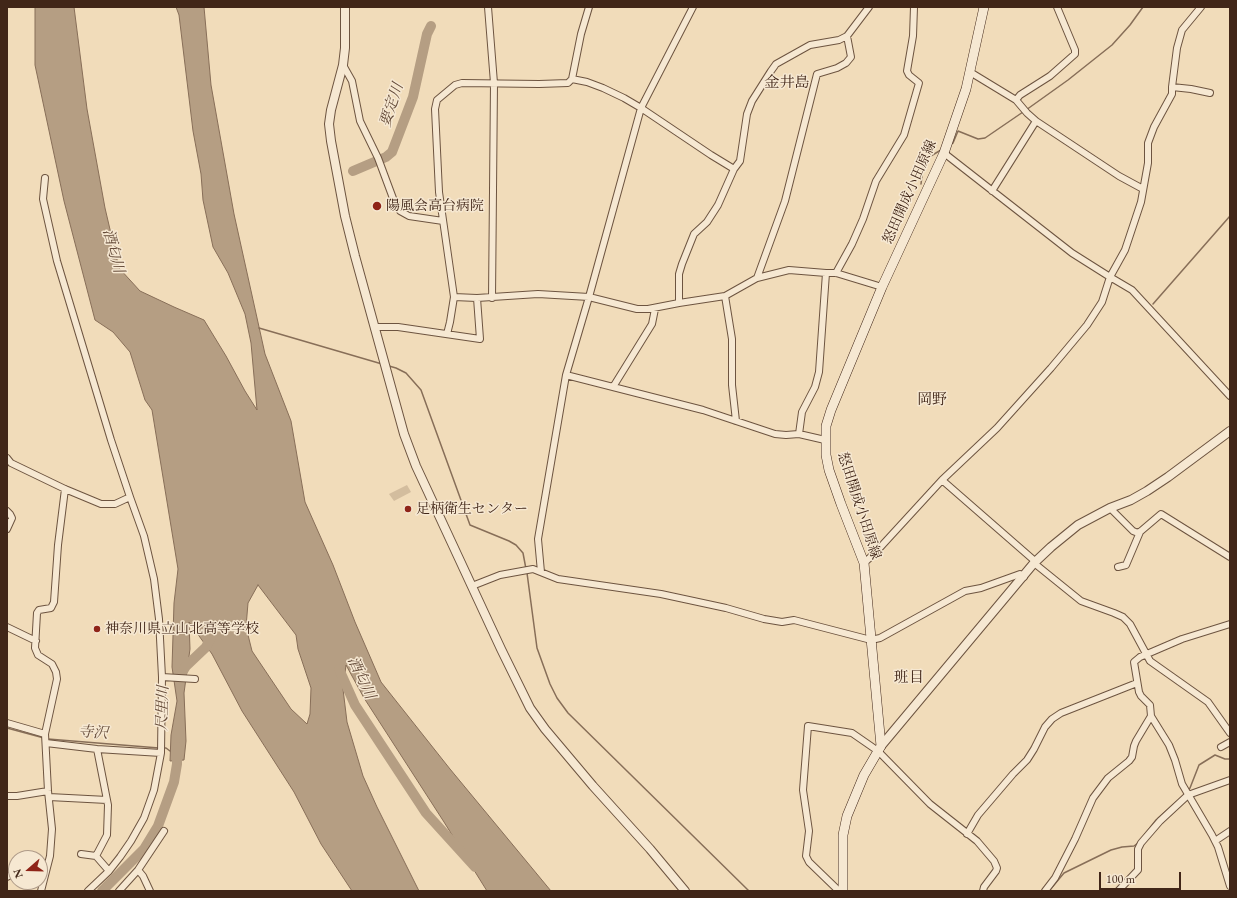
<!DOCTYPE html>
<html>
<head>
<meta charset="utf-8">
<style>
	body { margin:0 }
	#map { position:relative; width:1237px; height:898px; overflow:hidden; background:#f1dcba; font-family:"EB Garamond",serif }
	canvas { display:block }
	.frame { position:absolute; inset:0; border:8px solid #412618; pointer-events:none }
	.north { position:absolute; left:8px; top:850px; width:40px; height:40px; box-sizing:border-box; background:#f6e8d2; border:1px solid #ae9a88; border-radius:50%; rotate:250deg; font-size:11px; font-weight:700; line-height:16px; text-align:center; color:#412618 }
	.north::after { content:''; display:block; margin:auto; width:14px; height:18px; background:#8f2418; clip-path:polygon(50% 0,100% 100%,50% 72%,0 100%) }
	.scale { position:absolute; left:1099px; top:872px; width:82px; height:18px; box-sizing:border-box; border:2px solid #412618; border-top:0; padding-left:5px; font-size:12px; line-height:14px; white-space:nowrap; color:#412618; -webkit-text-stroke:3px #f6e8d2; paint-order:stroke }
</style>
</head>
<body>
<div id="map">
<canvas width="1237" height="898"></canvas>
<div class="frame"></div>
<div class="north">N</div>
<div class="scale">100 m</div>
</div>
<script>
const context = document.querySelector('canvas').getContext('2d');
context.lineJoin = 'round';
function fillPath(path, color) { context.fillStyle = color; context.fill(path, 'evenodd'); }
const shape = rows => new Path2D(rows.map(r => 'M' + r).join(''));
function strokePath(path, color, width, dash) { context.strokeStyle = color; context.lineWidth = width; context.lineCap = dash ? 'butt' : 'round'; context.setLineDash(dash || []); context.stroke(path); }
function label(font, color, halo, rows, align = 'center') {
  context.font = font + ' "EB Garamond","Noto Serif JP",serif'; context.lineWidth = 3; context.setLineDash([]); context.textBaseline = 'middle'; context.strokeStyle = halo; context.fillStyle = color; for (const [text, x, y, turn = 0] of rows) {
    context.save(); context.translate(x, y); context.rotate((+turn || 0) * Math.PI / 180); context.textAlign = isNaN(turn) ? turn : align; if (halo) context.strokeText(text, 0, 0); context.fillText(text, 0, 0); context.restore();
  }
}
fillPath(shape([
	[407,485,411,492,394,501,389,494]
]), '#d3bd9e');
const water = shape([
	[35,7,74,7,87,109,105,208,119,268,140,291,174,307,204,320,226,356,245,391,257,410,251,343,245,314,228,273,213,247,203,200,201,174,193,131,179,15,176,7,204,7,211,85,234,214,265,354,291,421,305,502,333,565,355,622,381,682,450,769,551,891,487,891,444,822,364,698,346,665,343,689,347,722,363,776,377,807,419,891,352,891,321,844,294,792,242,711,212,654,189,622,190,649,184,693,186,741,184,760,170,761,171,735,177,701,172,667,174,603,178,569,152,410,145,400,130,352,113,332,95,320,64,201,35,65,35,7],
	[258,585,296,635,298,649,311,688,310,714,307,724,291,709,252,651,246,627,248,603,258,585]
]);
fillPath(water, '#b59e83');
strokePath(water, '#876e58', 1);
strokePath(shape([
	[1026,110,1068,80,1112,45,1130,25,1143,7],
	[951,144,953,143,958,131,978,139,985,138,1023,112],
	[921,184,924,160,941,150],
	[1153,304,1230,216],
	[259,328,382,364],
	[389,366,396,368,406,373,421,390,470,525,509,541,516,545,523,553,526,569],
	[527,573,537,648,550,684,557,698,568,713,749,891],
	[7,728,44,738],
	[48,739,159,748],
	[163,748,166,748,170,751],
	[1187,791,1190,788,1199,765,1215,755,1225,759,1230,759],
	[1145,834,1156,820,1176,802],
	[1049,891,1064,873,1111,850,1122,847,1134,846,1138,843]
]), '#876e58', 1.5);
strokePath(shape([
	[353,171,386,157,392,152,413,97,427,34,431,26],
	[339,669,355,705,426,813,475,867],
	[181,674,186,666,206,647,212,635],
	[102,891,144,849,158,826,174,782,177,764,177,747]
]), '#b59e83', 10);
const minor = shape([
	[488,7,494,83,492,298],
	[589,7,581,34,572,79,568,83,539,84,462,83,455,85,437,100,435,109,439,192,454,297,477,298,538,294,589,297,637,309,648,309,679,303,725,296,757,278,789,270,826,273,836,273,882,287],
	[343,65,352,81,360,121,378,158,394,201,400,211,409,216,443,221],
	[970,72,1016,100,1027,113,1036,121,1119,176,1143,189],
	[572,79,587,82,603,88,624,98,641,108,711,155,734,169],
	[1172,87,1191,89,1210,93],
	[1016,100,1020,95,1050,76,1075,54,1075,50,1057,7],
	[944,153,1072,253,1110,277,1132,290,1230,396],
	[992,191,1036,121],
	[836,273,852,244,863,219,876,181,904,135,919,83,909,75,907,71,913,36,914,7],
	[757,278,785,201,817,74,837,68,846,63,851,57,847,36],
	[725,296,732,339,732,385,736,421],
	[679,303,679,274,682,264,694,234,707,222,718,205,734,169,740,161,747,114,752,101,771,71,776,64,810,45,839,40,847,36,869,7],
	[374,327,398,327,480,339,477,298],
	[447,334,450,322,454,297],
	[566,375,703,410,775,434,786,435,799,434,825,440],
	[613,387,652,324,655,309],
	[799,434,802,412,815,387,819,372,826,273],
	[7,458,11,463,65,489,101,504,115,504,130,497,111,440,57,261,43,199,45,178],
	[942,480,1036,562],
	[1110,508,1133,531,1138,533,1141,531,1161,514,1230,557],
	[7,511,10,514,12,518,7,529],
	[864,563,875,553,942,480,997,428,1051,368,1087,325,1102,302,1110,277,1125,250,1141,202,1148,163,1148,143,1154,127,1172,94,1172,87,1177,48,1182,30,1201,7],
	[1034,563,1081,601,1114,613,1123,617,1130,624,1150,661,1208,702,1230,733],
	[1118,567,1126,565,1140,532],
	[541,572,538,539,566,375,589,297,641,108,693,7],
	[472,586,500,575,533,569,558,579,661,594,726,608,764,619,782,622,794,620,871,640,880,638,965,591,981,588,1020,574,1024,577],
	[7,627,36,641],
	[162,677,195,679],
	[1151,716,1169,745,1175,760,1182,784,1212,835,1218,847,1230,886],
	[7,723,45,734],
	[46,743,97,749,161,753],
	[1221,747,1230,742],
	[7,796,17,796,48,791],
	[49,797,107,800],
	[967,834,978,815,1013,774,1027,760,1034,749,1045,727,1052,719,1061,713,1137,683],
	[1215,841,1230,831],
	[81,854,96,856,109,871],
	[96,856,107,835,108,805,97,749],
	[138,870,143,876,150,891],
	[7,877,16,872],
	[41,891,50,856,52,829,48,791,45,734,57,679,56,672,52,664,38,655,35,648,37,613,39,610,51,608,54,602,58,545,65,489],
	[88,891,109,871,120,857,131,841,144,818,154,790,161,753,162,677,159,619,154,579,144,536,130,497],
	[119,891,138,870,164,831],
	[839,891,809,862,806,856,809,831,803,790,808,726,852,733,878,751,930,804,977,841,994,861,997,868,996,871,984,887,983,891],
	[1045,891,1055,878,1075,839,1093,798,1108,778,1129,761,1132,757,1134,746,1136,741,1151,716,1150,705,1141,696,1139,692,1134,662,1140,657,1182,639,1230,624],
	[1118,891,1138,870,1138,849,1141,843,1160,821,1188,795,1230,780]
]);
const tertiary = shape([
	[345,7,345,48,343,65,331,110,329,124,331,141,345,216,355,256,404,434,416,466,501,649,530,708,545,729,593,786,650,849,685,891],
	[881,746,1034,563,1051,547,1078,525,1110,508,1131,500,1147,491,1168,477,1230,431]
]);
const secondary = shape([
	[843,891,843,835,847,816,864,775,881,746,864,563,841,504,829,470,826,455,826,426,831,410,882,287,944,153,966,89,984,7]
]);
strokePath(minor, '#6d5440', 8);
strokePath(tertiary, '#6d5440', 10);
strokePath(secondary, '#412618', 10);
strokePath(minor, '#f6e8d2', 6);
strokePath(tertiary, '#f6e8d2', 8);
strokePath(secondary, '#f6e8d2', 9);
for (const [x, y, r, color] of [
	[377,206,5,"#8f2418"],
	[408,509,4,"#8f2418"],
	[97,629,4,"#8f2418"]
]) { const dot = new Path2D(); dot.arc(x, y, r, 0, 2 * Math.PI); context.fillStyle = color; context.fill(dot); strokePath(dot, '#f6e8d2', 1.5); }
label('14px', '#412618', '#f6e8d2', [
	["怒田開成小田原線",910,192,-66],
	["怒田開成小田原線",859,506,72]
]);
label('14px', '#412618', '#f6e8d2', [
	["陽風会高台病院",386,206],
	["足柄衛生センター",416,509],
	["神奈川県立山北高等学校",105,629]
], 'left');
label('15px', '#412618', '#f6e8d2', [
	["金井島",787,83],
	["岡野",932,400],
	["班目",909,678]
]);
label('italic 15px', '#644a38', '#f6e8d2', [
	["要定川",392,105,-72],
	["酒匂川",113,251,75],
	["酒匂川",361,678,65],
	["尺里川",163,708,-88],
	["寺沢",93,733,4]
]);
</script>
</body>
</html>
